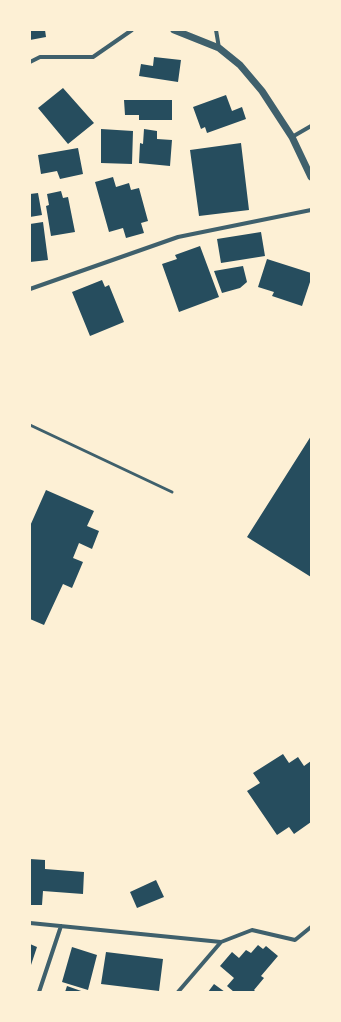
<!DOCTYPE html>
<html>
<head>
<meta charset="utf-8">
<style>
	body { margin:0 }
	#map { position:relative; width:341px; height:1022px; overflow:hidden; background:#fdf0d5; font-family:"DejaVu Sans",sans-serif }
	canvas { display:block }
	.frame { position:absolute; inset:0; border:31px solid #fdf0d5; pointer-events:none }
</style>
</head>
<body>
<div id="map">
<canvas width="341" height="1022"></canvas>
<div class="frame"></div>
</div>
<script>
const context = document.querySelector('canvas').getContext('2d');
context.lineJoin = 'round';
function fillPath(path, color) { context.fillStyle = color; context.fill(path, 'evenodd'); }
const shape = rows => new Path2D(rows.map(r => 'M' + r).join(''));
function strokePath(path, color, width, dash) { context.strokeStyle = color; context.lineWidth = width; context.lineCap = dash ? 'butt' : 'round'; context.setLineDash(dash || []); context.stroke(path); }
fillPath(shape([
	[30,30,45,30,46,37,30,40],
	[154,57,181,60,178,82,139,76,141,64,153,66],
	[63,88,94,123,68,144,38,108],
	[226,95,232,111,242,107,246,119,207,133,205,127,201,129,193,107],
	[124,100,172,100,172,120,139,120,139,115,125,115],
	[101,129,133,131,132,164,101,163],
	[144,129,157,131,157,139,172,140,170,166,139,163,140,143,143,144],
	[241,143,249,210,199,216,190,150],
	[78,148,83,174,60,179,57,171,41,174,38,155],
	[113,177,116,187,129,183,131,190,139,188,148,221,141,223,144,233,126,238,123,228,109,232,95,182],
	[61,191,63,198,68,197,75,232,51,236,46,206,49,205,47,194],
	[38,193,42,215,30,217,30,194],
	[43,222,48,260,30,262,30,224],
	[261,232,265,256,221,263,217,239],
	[200,246,219,297,179,312,162,264,177,259,175,255],
	[267,259,311,273,311,279,302,306,272,296,274,292,258,287],
	[243,266,247,282,240,288,222,293,214,271],
	[102,280,105,287,109,285,124,322,90,336,72,292],
	[311,436,311,577,247,537],
	[46,490,94,511,87,526,99,531,92,549,79,543,73,558,83,562,72,588,63,584,44,625,30,619,30,526],
	[283,754,289,763,298,757,304,766,311,761,311,822,294,834,289,827,277,835,247,791,260,783,253,773],
	[30,859,45,860,45,869,84,872,83,894,43,891,42,905,30,905],
	[156,880,164,897,137,908,130,892],
	[30,944,37,947,30,968],
	[258,945,263,949,266,946,278,956,261,976,264,978,254,990,256,992,234,992,227,986,234,978,220,966,232,952,239,958,246,950,251,953],
	[72,947,97,955,88,990,62,982],
	[106,952,163,959,159,991,101,984],
	[214,984,225,992,208,992],
	[67,986,84,992,65,992]
]), '#264d5e');
strokePath(shape([
	[30,425,172,492]
]), '#3f606c', 3);
strokePath(shape([
	[216,30,219,48],
	[30,62,40,57,93,57,132,30],
	[292,137,311,126],
	[30,289,178,237,311,210],
	[30,923,221,942,252,930,295,940,311,927],
	[39,992,61,926],
	[178,992,221,942]
]), '#3f606c', 4);
strokePath(shape([
	[174,30,219,48,240,65,262,91,292,137,311,177]
]), '#3f606c', 7);
</script>
</body>
</html>
